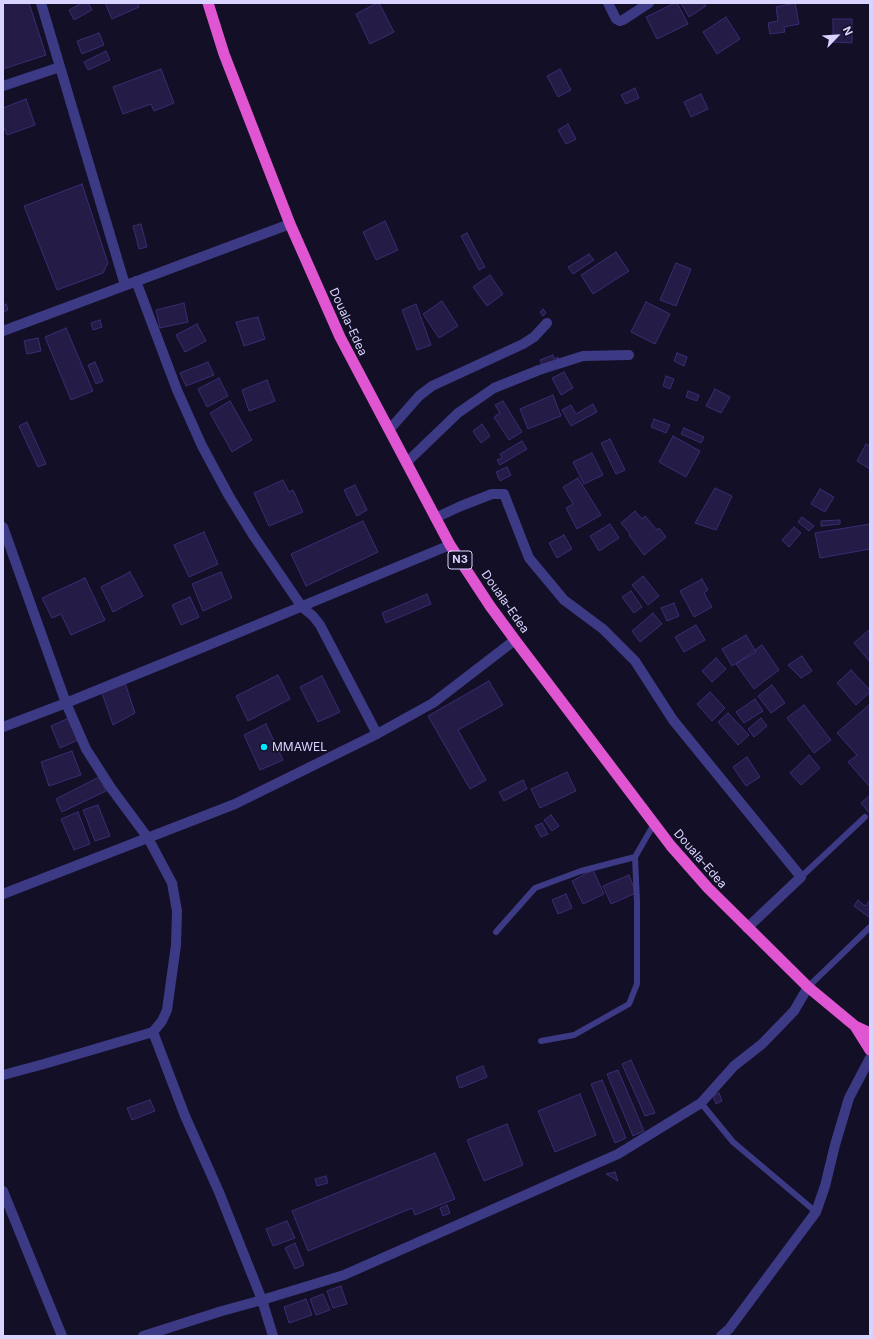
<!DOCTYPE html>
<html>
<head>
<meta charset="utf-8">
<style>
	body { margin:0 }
	#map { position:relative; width:873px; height:1339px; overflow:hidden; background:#130f26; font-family:Inter,sans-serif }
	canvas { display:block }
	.frame { position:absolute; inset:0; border:4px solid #d9d4ff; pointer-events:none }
	.north { position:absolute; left:817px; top:16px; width:40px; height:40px; -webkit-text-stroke:3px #130f26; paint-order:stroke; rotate:65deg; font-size:11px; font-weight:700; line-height:16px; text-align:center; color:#d9d4ff }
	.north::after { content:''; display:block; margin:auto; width:14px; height:18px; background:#d9d4ff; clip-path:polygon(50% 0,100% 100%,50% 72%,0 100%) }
</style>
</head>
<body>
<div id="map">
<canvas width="873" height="1339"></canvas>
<div class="frame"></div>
<div class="north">N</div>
</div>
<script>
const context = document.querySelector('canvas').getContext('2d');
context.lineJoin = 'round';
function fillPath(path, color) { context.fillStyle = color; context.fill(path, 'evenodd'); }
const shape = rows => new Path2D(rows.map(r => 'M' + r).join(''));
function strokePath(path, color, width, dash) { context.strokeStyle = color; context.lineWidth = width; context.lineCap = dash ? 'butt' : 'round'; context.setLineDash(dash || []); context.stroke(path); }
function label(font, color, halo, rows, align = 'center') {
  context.font = font + ' Inter,sans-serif'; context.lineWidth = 3; context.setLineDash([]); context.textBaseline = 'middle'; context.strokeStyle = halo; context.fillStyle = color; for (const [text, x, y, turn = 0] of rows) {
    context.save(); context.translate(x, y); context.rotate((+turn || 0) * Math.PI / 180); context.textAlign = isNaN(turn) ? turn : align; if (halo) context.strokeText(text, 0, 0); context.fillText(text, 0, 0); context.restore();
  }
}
const building = shape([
	[3,3,29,3,46,55,3,69,3,3],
	[82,3,88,3,92,10,74,20,69,10,82,3],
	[105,3,138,3,139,7,112,19,105,3],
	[377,3,379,3,394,32,370,44,356,14,377,3],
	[675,3,677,3,688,24,657,39,646,17,675,3],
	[681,3,704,3,706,6,689,17,681,3],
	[795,3,799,24,784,27,785,32,770,34,768,23,778,21,776,7,795,3],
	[726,17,740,39,717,54,703,32,726,17],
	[833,19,852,19,852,43,833,42,833,19],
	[99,33,104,45,82,54,77,41,99,33],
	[106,51,110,60,88,70,84,62,106,51],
	[161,69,174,103,154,111,151,104,123,114,113,87,161,69],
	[560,69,571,90,558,97,547,76,560,69],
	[635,88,639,98,626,104,621,95,635,88],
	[701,94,708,109,691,117,684,102,701,94],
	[26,99,35,125,7,135,3,125,3,108,26,99],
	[568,124,576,139,566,144,558,130,568,124],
	[82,184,108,263,103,273,57,290,24,206,82,184],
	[385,221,398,250,376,260,363,232,385,221],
	[141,224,147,247,139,249,133,226,141,224],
	[467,233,485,267,479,270,461,236,467,233],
	[616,252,629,271,593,294,581,275,616,252],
	[589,254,594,260,573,274,568,267,589,254],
	[676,263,691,269,676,306,660,300,676,263],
	[490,275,503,294,487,306,473,287,490,275],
	[442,301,458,326,439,338,423,314,442,301],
	[646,302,670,314,655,344,631,332,646,302],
	[184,303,188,322,160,328,156,310,184,303],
	[6,304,8,310,3,312,3,306,6,304],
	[416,304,431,345,417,350,402,310,416,304],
	[543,309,546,313,543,316,540,312,543,309],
	[258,317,265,339,244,346,236,322,258,317],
	[100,320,102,327,93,330,91,323,100,320],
	[197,324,206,341,185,352,176,335,197,324],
	[66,328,93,391,71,400,45,337,66,328],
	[38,338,41,351,27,354,24,341,38,338],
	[677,353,687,357,684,366,674,361,677,353],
	[553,355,554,359,558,357,559,360,543,367,540,360,553,355],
	[95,362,103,381,96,384,88,365,95,362],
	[208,362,214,375,186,386,180,373,208,362],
	[564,372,573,388,561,395,552,378,564,372],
	[666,376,674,379,670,389,663,386,666,376],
	[219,378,228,396,207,407,198,389,219,378],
	[267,380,275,401,249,411,242,390,267,380],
	[715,389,730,397,721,413,706,406,715,389],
	[688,391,699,395,697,401,686,397,688,391],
	[553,395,561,416,528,429,520,409,553,395],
	[230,401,252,440,232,452,210,413,230,401],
	[503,401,522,432,509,440,494,417,500,413,495,405,503,401],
	[593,404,597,412,571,426,562,410,571,405,576,414,593,404],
	[654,419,670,425,666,433,651,427,654,419],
	[27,422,46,464,38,467,19,426,27,422],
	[482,424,490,436,481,443,473,431,482,424],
	[684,428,704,437,701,443,681,434,684,428],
	[673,436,700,451,686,477,659,462,673,436],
	[610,439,625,470,616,474,601,443,610,439],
	[522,441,527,449,500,465,497,460,502,458,500,454,522,441],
	[866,444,870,446,870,469,857,461,866,444],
	[592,453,603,475,584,484,573,462,592,453],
	[507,467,511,475,500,481,496,472,507,467],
	[578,478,601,515,577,529,566,508,573,504,563,487,578,478],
	[283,480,289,492,293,490,303,512,269,526,254,493,283,480],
	[355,485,367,510,357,516,344,490,355,485],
	[715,488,732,496,716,530,695,523,715,488],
	[820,489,834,497,825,512,811,504,820,489],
	[635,511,642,519,645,516,657,530,659,528,666,537,644,555,629,535,630,534,621,523,635,511],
	[802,517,814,526,809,531,798,522,802,517],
	[840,520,840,524,821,526,821,521,840,520],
	[363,521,378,552,306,586,291,554,363,521],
	[610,524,619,538,599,551,590,536,610,524],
	[870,524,870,549,820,558,815,533,870,524],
	[794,527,801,533,789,547,782,540,794,527],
	[204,532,218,564,189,577,174,545,204,532],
	[564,535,572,549,557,558,549,543,564,535],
	[130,572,143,596,113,612,101,587,130,572],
	[221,572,232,598,203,611,192,584,221,572],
	[643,576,659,596,648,605,632,585,643,576],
	[85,578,105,620,71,635,61,614,52,618,42,598,85,578],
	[702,579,708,590,704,593,712,607,694,617,680,591,702,579],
	[631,591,642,607,634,613,622,597,631,591],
	[427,594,431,604,386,623,382,613,427,594],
	[190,597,199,617,181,625,172,605,190,597],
	[674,603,679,616,667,621,661,608,674,603],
	[653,613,662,624,640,642,632,631,653,613],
	[696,625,705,640,684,652,675,637,696,625],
	[870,629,870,662,854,643,870,629],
	[746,635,756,652,732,666,722,649,746,635],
	[762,645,779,670,754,689,736,664,762,645],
	[802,656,812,671,801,678,788,665,802,656],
	[716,658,726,669,712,682,702,671,716,658],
	[851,670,870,690,870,692,856,705,837,683,851,670],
	[278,675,290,699,248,721,236,696,278,675],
	[322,676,340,712,318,722,300,687,322,676],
	[489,681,503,705,458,730,486,780,470,789,428,716,489,681],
	[125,683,135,713,113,725,102,693,125,683],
	[772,685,785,703,771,713,758,696,772,685],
	[710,692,725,708,712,721,697,704,710,692],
	[755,699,763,711,744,723,736,712,755,699],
	[870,704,870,787,848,762,857,755,837,733,870,704],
	[804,705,831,740,814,753,787,718,804,705],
	[728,713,749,735,738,745,718,722,728,713],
	[69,718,78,740,60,748,51,726,69,718],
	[761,718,767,726,754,737,748,729,761,718],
	[266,724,283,760,260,770,244,735,266,724],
	[72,751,81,775,49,786,41,762,72,751],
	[809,755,820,768,801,785,790,773,809,755],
	[747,757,760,777,746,786,733,767,747,757],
	[567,772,576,791,540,808,531,789,567,772],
	[99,777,106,791,62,812,56,799,99,777],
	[523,780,527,789,504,801,499,792,523,780],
	[870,795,870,814,861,803,870,795],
	[98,805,110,836,95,841,83,810,98,805],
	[78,812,90,844,74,850,61,819,78,812],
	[551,815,559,826,552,831,544,820,551,815],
	[542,823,548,834,541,837,535,826,542,823],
	[593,870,604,894,583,904,572,881,593,870],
	[629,875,636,893,611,904,603,886,629,875],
	[566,894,572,908,558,914,552,900,566,894],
	[858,900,865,906,870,900,870,918,854,906,858,900],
	[631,1060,655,1113,645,1116,622,1064,631,1060],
	[483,1066,487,1077,460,1088,456,1077,483,1066],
	[618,1070,644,1131,633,1136,607,1074,618,1070],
	[602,1080,626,1138,615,1143,591,1084,602,1080],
	[719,1093,722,1101,716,1104,713,1096,719,1093],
	[580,1094,596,1135,555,1152,538,1111,580,1094],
	[150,1100,155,1111,132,1120,127,1108,150,1100],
	[507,1124,523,1165,484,1181,467,1140,507,1124],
	[435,1153,455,1199,415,1215,412,1208,308,1251,292,1211,435,1153],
	[615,1172,618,1181,606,1174,615,1172],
	[326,1176,328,1183,317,1186,315,1179,326,1176],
	[447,1205,450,1213,443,1216,440,1208,447,1205],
	[287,1221,295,1238,273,1246,266,1229,287,1221],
	[295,1243,304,1265,295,1269,285,1248,295,1243],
	[341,1286,347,1304,333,1308,327,1291,341,1286],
	[323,1294,330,1310,316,1315,310,1299,323,1294],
	[306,1299,312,1315,289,1323,284,1307,306,1299]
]);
fillPath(building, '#241b47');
strokePath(building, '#3b2d73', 1);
strokePath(shape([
	[801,877,865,817],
	[496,932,535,888,581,871,635,857],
	[808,987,870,927],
	[541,1041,574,1035,629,1004,637,984,637,902,635,857,654,824],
	[701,1103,733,1142,816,1212]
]), '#3d3a85', 6);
strokePath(shape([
	[41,3,125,285],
	[608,3,616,19,620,21,623,20,649,3],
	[3,86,60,67],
	[136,281,177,390,202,446,229,496,253,535,302,607,313,616,320,625,377,734],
	[3,331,290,224],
	[389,430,419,396,432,386,523,344,534,337,547,323],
	[406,463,458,413,494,388,539,370,583,356,629,355],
	[435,518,461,506,492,494,504,494,529,558,564,600,603,629,635,661,673,720,801,877,747,928],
	[3,527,66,703,86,749,111,788,148,838,172,883,177,911,176,945,167,1010,162,1021,153,1032,44,1064,3,1075],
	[3,727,66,703,206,646,450,545],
	[3,894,235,804,377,734,433,703,515,640],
	[153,1032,185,1116,219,1192,262,1300,273,1336],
	[3,1191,62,1336],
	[143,1336,222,1311,262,1300,344,1275,618,1154,701,1103,734,1066,762,1044,794,1011,808,987],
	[721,1336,729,1329,816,1212,825,1186,835,1145,849,1098,870,1058]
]), '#3d3a85', 10);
strokePath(shape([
	[208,3,224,54,290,224,340,337,450,545,490,606,515,640,671,846,708,888,808,987,855,1026,870,1033],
	[855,1026,870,1050]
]), '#e055d1', 11);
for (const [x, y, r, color] of [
	[264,747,4,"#00e5ff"]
]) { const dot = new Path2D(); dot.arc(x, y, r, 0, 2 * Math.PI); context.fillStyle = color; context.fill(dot); strokePath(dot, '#130f26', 1.5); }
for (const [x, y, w] of [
	[460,560,24]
]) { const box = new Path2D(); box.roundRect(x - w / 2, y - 9, w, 18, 3); context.fillStyle = '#130f26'; context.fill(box); strokePath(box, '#d9d4ff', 1); }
label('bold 11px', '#d9d4ff', null, [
	["N3",460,560]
]);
label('12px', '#d9d4ff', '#130f26', [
	["Douala-Edea",348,322,65],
	["Douala-Edea",505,602,55],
	["Douala-Edea",700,859,49]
]);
label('12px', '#d9d4ff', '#130f26', [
	["MMAWEL",272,747]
], 'left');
</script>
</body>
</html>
